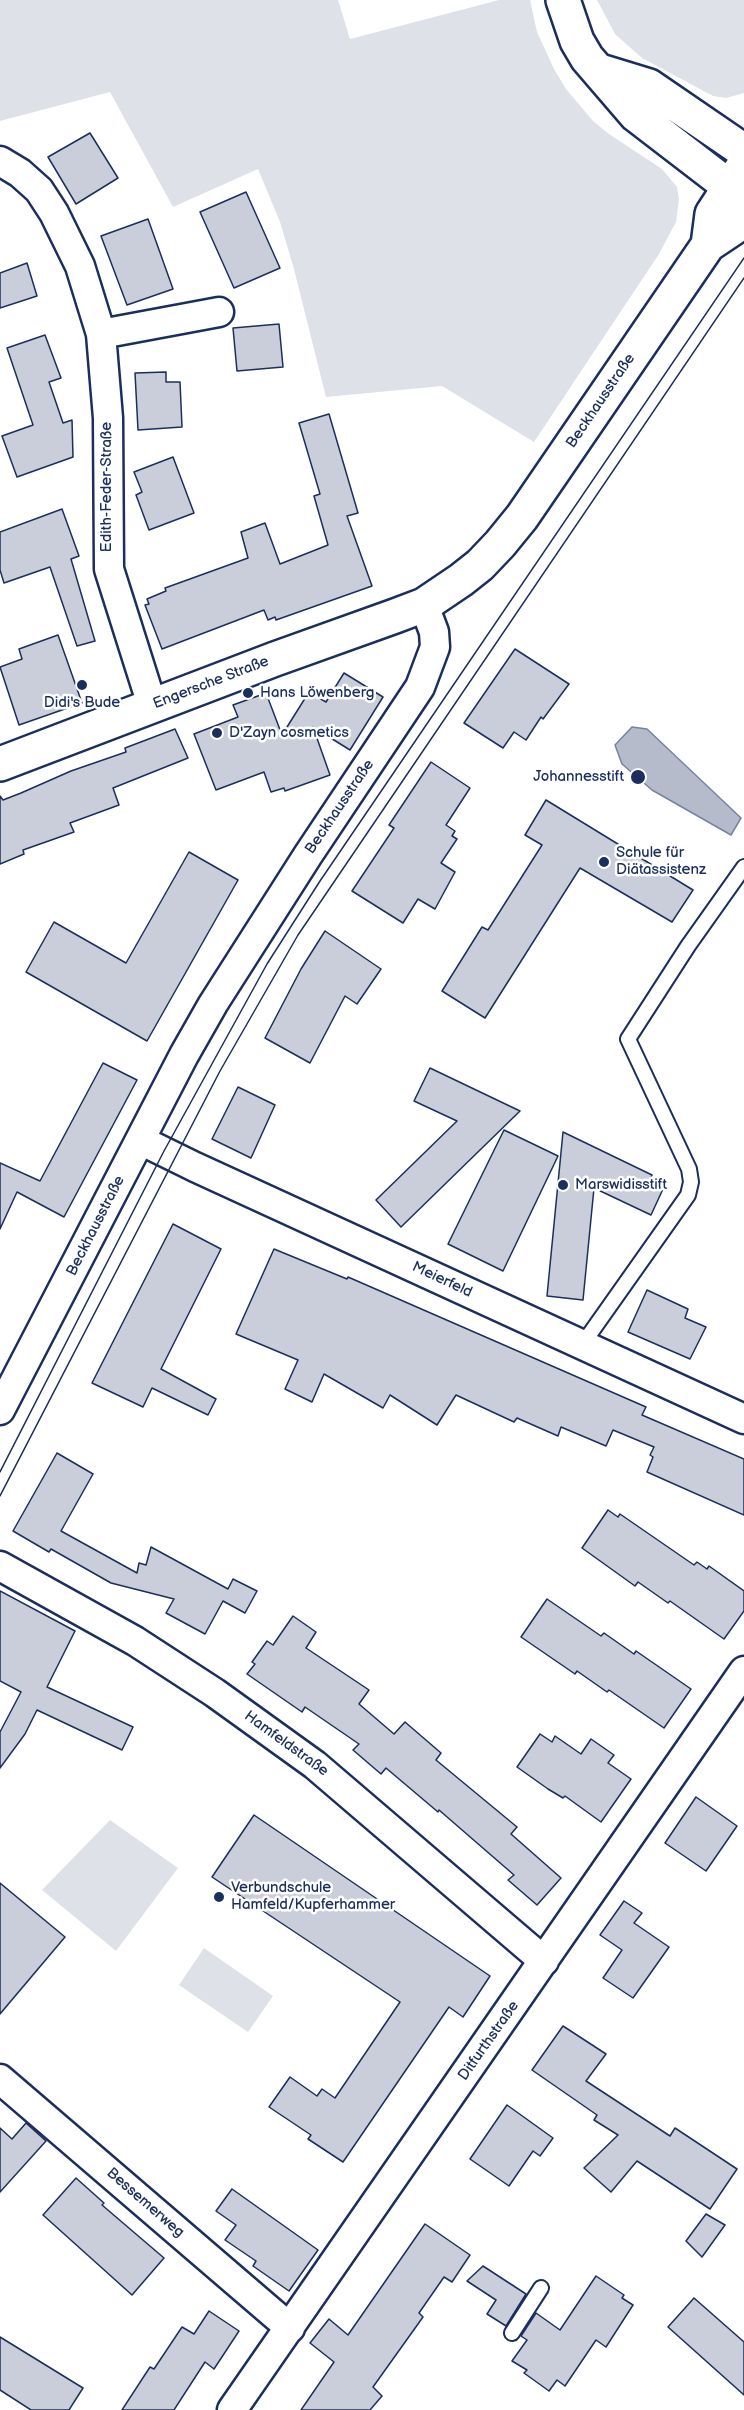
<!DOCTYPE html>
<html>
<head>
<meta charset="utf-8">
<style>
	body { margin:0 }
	canvas { display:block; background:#fff }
</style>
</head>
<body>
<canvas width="744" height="2410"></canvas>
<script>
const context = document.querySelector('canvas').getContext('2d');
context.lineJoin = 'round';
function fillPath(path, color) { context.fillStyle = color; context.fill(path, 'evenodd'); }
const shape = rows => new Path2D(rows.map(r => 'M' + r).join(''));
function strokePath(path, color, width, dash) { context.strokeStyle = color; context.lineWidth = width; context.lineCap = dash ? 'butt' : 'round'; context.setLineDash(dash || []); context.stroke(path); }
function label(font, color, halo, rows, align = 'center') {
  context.font = font + ' "Balsamiq Sans",sans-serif'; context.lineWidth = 5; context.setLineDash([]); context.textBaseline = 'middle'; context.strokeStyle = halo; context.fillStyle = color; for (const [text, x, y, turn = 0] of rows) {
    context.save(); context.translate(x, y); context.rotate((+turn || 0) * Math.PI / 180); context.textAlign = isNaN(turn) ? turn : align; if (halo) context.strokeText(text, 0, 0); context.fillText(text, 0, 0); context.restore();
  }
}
fillPath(shape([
	[0,0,338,0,350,39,499,0,530,0,537,32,554,69,566,89,593,121,609,134,662,169,677,187,679,199,676,222,659,254,534,442,442,386,326,397,294,269,280,222,258,169,173,207,110,92,0,121],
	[597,0,744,0,744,93,726,98,713,96,642,58,615,34],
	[110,1820,178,1868,116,1951,42,1890],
	[204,1948,273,1996,248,2032,179,1985]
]), '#dee1e7');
const water = shape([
	[632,727,647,729,741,818,731,835,652,790,622,764,615,745,632,727]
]);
fillPath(water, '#b5bbca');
strokePath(water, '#77839f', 1.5);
const building = shape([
	[90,133,118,178,76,204,48,157,90,133],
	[246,192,280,268,234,288,200,212,246,192],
	[148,219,173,289,127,305,101,236,148,219],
	[27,263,37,296,0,308,0,273,27,263],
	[279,324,283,367,237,371,233,328,279,324],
	[45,335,61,378,49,382,63,423,72,420,73,457,17,477,2,436,33,425,7,348,45,335],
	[166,372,166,382,180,382,182,427,138,430,135,373,166,372],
	[329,414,358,513,347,516,372,586,276,620,275,617,268,620,264,610,162,649,145,605,149,604,147,599,166,591,165,588,248,558,241,532,265,523,280,564,328,545,314,496,320,494,299,423,329,414],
	[173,457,194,513,149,530,136,495,142,492,134,472,173,457],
	[62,509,79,556,71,559,95,641,77,646,50,567,4,583,0,570,0,532,62,509],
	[58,635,82,703,19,725,0,667,22,659,19,649,58,635],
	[515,649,569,684,543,719,541,717,526,740,514,732,503,748,464,723,515,649],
	[344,673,383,697,350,750,313,727,330,775,285,791,284,788,271,792,264,772,216,790,194,734,238,717,233,705,266,693,282,735,309,692,326,702,344,673],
	[175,729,188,758,113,788,119,805,70,823,74,832,23,850,24,854,0,864,0,796,3,800,21,793,71,771,126,752,125,748,175,729],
	[431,762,470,788,446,825,455,831,452,836,457,839,441,863,455,872,435,909,418,899,403,923,352,891,394,828,389,825,431,762],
	[546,800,693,890,672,922,580,868,485,1018,442,991,482,927,488,930,542,845,525,835,546,800],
	[189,852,238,880,147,1041,26,972,54,922,126,963,189,852],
	[325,931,381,969,357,1004,345,996,310,1063,265,1038,301,969,325,931],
	[103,1063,137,1080,64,1217,17,1192,0,1229,0,1163,40,1181,103,1063],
	[430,1068,520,1111,401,1227,376,1200,457,1121,414,1101,430,1068],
	[238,1087,275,1105,251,1158,212,1139,238,1087],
	[504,1130,558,1156,503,1271,448,1244,504,1130],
	[563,1132,652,1175,649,1182,663,1189,651,1215,594,1188,583,1300,547,1296,563,1132],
	[173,1224,221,1249,161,1369,216,1399,208,1415,152,1388,143,1407,92,1383,173,1224],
	[274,1249,347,1279,348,1277,646,1407,642,1415,744,1459,744,1515,647,1472,653,1457,650,1455,654,1447,613,1430,606,1446,561,1427,558,1436,517,1418,514,1422,456,1395,437,1425,390,1395,383,1408,324,1374,312,1402,285,1389,298,1360,236,1334,274,1249],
	[647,1290,688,1309,685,1318,706,1327,690,1359,628,1332,647,1290],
	[57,1453,93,1474,61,1531,137,1573,139,1563,146,1565,151,1547,228,1589,233,1579,257,1591,245,1613,223,1601,205,1634,166,1613,174,1599,111,1583,51,1549,49,1552,13,1531,57,1453],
	[608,1510,618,1517,620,1514,694,1565,697,1562,707,1569,709,1566,744,1591,744,1611,724,1639,670,1601,668,1603,638,1582,635,1586,582,1548,608,1510],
	[0,1591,75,1631,47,1687,133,1727,122,1750,37,1710,25,1734,0,1768,0,1732,21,1692,0,1681,0,1591],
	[547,1599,601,1636,604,1633,634,1654,636,1651,691,1689,664,1728,609,1690,607,1692,577,1671,575,1674,521,1637,547,1599],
	[293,1616,316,1632,306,1648,369,1690,359,1704,394,1734,405,1722,441,1753,436,1760,517,1827,511,1834,561,1878,537,1905,508,1880,514,1875,439,1810,438,1812,386,1768,381,1774,353,1750,359,1744,305,1707,302,1712,247,1674,255,1664,252,1662,267,1641,273,1645,293,1616],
	[540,1734,552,1742,555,1736,581,1754,591,1739,614,1755,608,1763,631,1779,601,1822,565,1796,563,1798,548,1789,517,1767,540,1734],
	[696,1797,737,1826,706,1871,665,1843,696,1797],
	[254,1815,490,1976,463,2017,449,2007,343,2162,308,2139,311,2135,269,2107,290,2077,317,2096,322,2089,335,2098,400,2002,212,1877,254,1815],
	[0,1883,65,1937,0,2014,0,1883],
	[624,1901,642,1913,634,1923,669,1947,633,1998,603,1978,622,1950,600,1935,624,1901],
	[563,2026,606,2054,586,2081,670,2136,675,2128,737,2169,710,2209,637,2161,611,2192,584,2168,618,2135,594,2120,597,2115,532,2070,563,2026],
	[507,2105,553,2138,540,2156,533,2151,509,2186,470,2159,507,2105],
	[26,2123,46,2141,0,2192,0,2128,12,2139,26,2123],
	[76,2178,104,2203,102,2205,164,2258,132,2295,43,2215,76,2178],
	[232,2189,318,2250,289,2291,253,2266,256,2261,225,2240,236,2225,216,2211,232,2189],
	[706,2214,725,2225,702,2257,686,2241,706,2214],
	[425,2224,470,2255,452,2282,444,2277,419,2313,423,2317,373,2387,382,2396,370,2410,301,2410,334,2362,310,2343,329,2319,348,2335,425,2224],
	[483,2266,526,2294,506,2326,487,2314,496,2300,467,2281,483,2266],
	[596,2276,624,2295,622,2298,633,2305,606,2347,596,2340,565,2386,557,2380,549,2391,524,2373,527,2370,512,2361,527,2340,521,2336,536,2313,560,2330,596,2276],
	[694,2298,744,2342,744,2395,668,2327,694,2298],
	[209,2311,239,2331,214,2369,205,2362,174,2410,122,2410,150,2367,154,2369,182,2327,194,2334,209,2311],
	[0,2337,83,2388,69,2410,31,2410,0,2390,0,2337]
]);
fillPath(building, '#caceda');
strokePath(building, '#1b2f5e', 1.5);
const service = shape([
	[582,1345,688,1195,691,1182,689,1169,628,1039,688,946,744,867],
	[512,2333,541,2288]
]);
const minor = shape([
	[0,161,20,173,39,190,54,213,80,266,101,334,108,418,109,569,152,705],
	[101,334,219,312],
	[140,1140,195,1167,744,1419],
	[0,1410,184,1055,213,1004,308,855,420,687,435,647,434,632,424,605],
	[0,1566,135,1641,215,1693,315,1765,544,1961],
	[0,2079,290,2328],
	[232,2410,744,1671]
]);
const tertiary = shape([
	[563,0,577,41,587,58,636,115,744,198],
	[600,71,649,86,744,151]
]);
const secondary = shape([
	[708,245,712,214,744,165],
	[0,764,275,659,395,616,424,605,461,580,480,565,500,544,522,517,708,245,735,227,744,214]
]);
strokePath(service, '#1b2f5e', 18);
strokePath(minor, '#1b2f5e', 33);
strokePath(tertiary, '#1b2f5e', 38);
strokePath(secondary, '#1b2f5e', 38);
strokePath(service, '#fff', 14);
strokePath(minor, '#fff', 28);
strokePath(tertiary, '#fff', 33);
strokePath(secondary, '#fff', 33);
strokePath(shape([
	[0,1472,164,1151,267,964,320,881,744,258],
	[0,1496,220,1071,298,935,744,278]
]), '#1b2f5e', 1.5);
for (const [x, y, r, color] of [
	[82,685,6,"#1b2f5e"],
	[248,693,6,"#1b2f5e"],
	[217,733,6,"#1b2f5e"],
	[638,777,8,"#1b2f5e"],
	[604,862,6,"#1b2f5e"],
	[563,1185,6,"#1b2f5e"],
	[219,1897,6,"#1b2f5e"]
]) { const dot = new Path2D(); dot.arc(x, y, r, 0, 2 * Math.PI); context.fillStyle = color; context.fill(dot); strokePath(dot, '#fff', 2); }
label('15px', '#1b2f5e', '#fff', [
	["Beckhausstraße",601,401,-56],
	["Edith-Feder-Straße",107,487,-90],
	["Engersche Straße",211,683,-21],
	["Beckhausstraße",340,807,-56],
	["Beckhausstraße",96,1226,-63],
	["Meierfeld",442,1280,25],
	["Hamfeldstraße",286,1744,36],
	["Ditfurthstraße",489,2041,-55],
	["Bessemerweg",145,2203,41]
]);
label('15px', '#1b2f5e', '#fff', [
	["Hans Löwenberg",260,693],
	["Didi's Bude",82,703,"center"],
	["D'Zayn cosmetics",229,733],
	["Johannesstift",624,777,"right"],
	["Schule für",616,853],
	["Diätassistenz",616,870],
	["Marswidisstift",575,1185],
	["Verbundschule",231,1888],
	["Hamfeld/Kupferhammer",231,1905]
], 'left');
</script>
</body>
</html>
